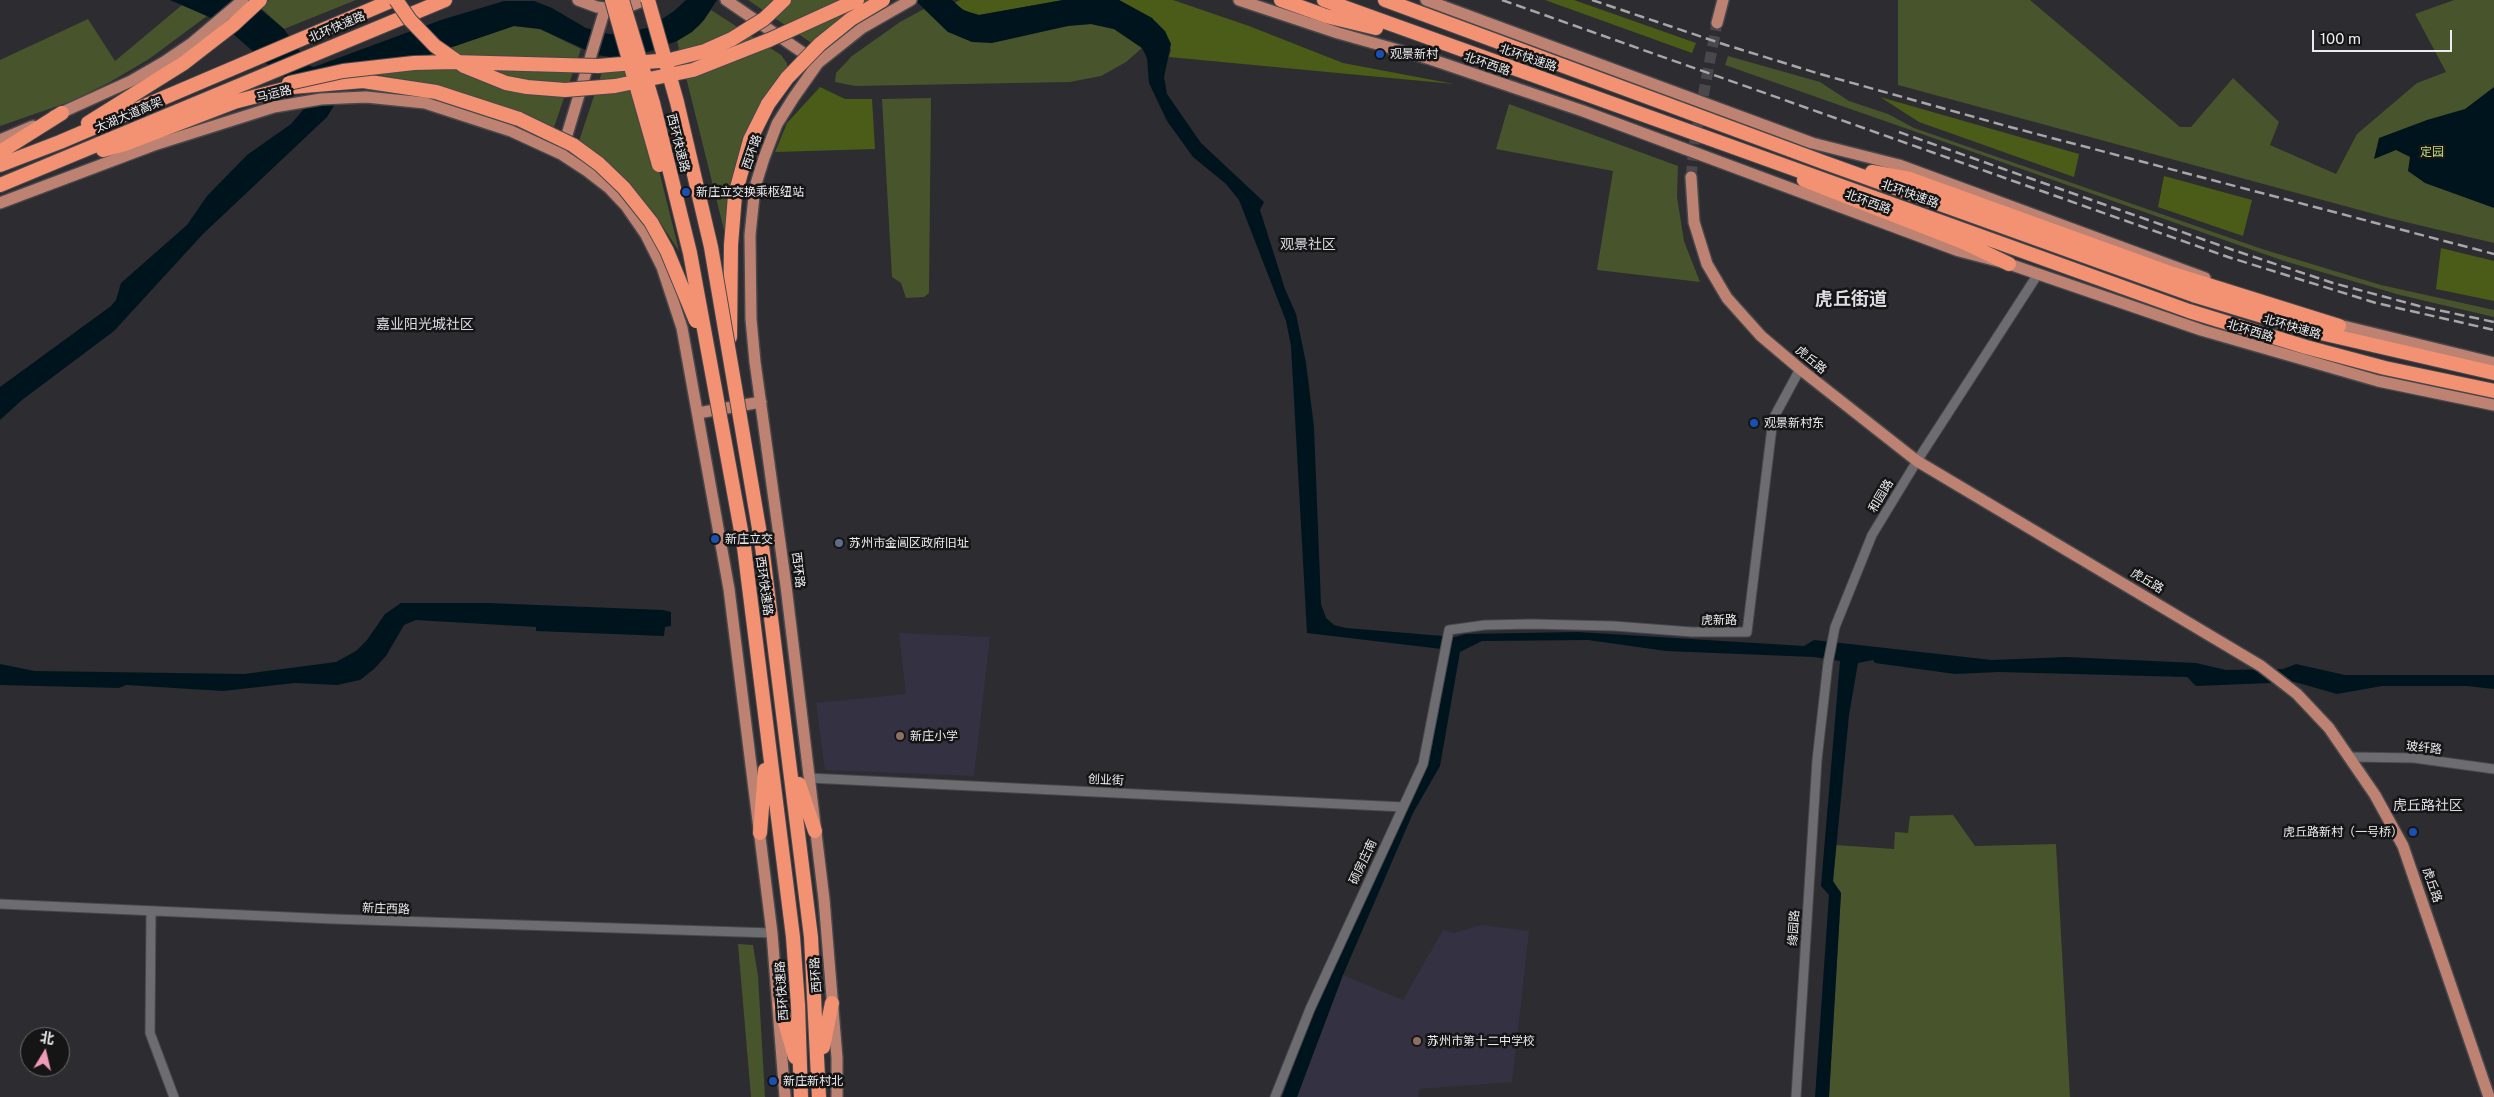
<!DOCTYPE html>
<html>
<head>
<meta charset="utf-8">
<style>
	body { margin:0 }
	#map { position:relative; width:2494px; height:1097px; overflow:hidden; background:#2d2c30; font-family:"Public Sans","Noto Sans SC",sans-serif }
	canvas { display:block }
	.north { position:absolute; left:20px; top:1027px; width:50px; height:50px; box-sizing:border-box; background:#151516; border:1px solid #6b6a6c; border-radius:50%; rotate:9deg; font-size:14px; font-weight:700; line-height:20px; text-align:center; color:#ebeaed }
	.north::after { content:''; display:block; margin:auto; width:18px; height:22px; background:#f09ab5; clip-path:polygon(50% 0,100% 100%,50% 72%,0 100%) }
	.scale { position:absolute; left:2312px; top:30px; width:140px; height:22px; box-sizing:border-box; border:2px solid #ebeaed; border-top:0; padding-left:6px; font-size:15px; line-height:18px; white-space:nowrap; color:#ebeaed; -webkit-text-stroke:4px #151516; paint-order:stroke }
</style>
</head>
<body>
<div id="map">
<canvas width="2494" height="1097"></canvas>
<div class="north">北</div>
<div class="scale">100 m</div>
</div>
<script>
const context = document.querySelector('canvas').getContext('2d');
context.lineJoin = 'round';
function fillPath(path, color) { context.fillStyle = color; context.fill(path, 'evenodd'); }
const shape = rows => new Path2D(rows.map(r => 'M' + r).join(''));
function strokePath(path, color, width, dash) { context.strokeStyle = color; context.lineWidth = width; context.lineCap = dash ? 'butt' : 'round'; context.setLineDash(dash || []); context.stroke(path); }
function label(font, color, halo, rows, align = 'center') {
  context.font = font + ' "Public Sans","Noto Sans SC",sans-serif'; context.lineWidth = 5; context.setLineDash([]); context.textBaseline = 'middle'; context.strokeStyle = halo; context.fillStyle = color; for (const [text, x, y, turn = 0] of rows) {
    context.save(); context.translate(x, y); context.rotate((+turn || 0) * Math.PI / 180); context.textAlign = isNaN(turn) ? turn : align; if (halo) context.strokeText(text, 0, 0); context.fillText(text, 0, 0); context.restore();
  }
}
fillPath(shape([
	[899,633,990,637,974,776,825,770,816,703,906,694],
	[1481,925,1529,931,1512,1082,1419,1089,1418,1097,1297,1097,1343,975,1403,1000,1443,930,1454,933]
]), '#343142');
fillPath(shape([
	[269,0,356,0,284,29,261,8],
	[748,0,872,0,813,44],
	[1898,0,2030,0,2180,127,2191,127,2233,78,2279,122,2270,145,2336,174,2357,134,2417,83,2446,72,2415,14,2454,0,2494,0,2494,243,2389,218,1898,85],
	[182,5,207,16,149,59,110,82,72,101,0,126,0,60,88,19,115,61],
	[924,9,948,32,1091,24,1114,29,1142,48,1126,62,1112,70,1101,76,1070,82,855,86,835,82,836,73,852,56,900,22],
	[711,10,781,55,787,63,788,71,757,117,727,242,677,41,699,26],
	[514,26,540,29,581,49,554,127,463,93,419,82,373,74],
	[1728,56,1820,82,1849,101,1888,114,1914,128,2262,249,2381,285,2494,310,2494,317,2400,295,2284,261,1725,65],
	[607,57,631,58,679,251,655,215,630,184,614,168,579,141],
	[931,98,929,293,924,297,906,298,901,283,892,277,882,99],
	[1509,104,1678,166,1677,197,1684,241,1700,282,1597,270,1613,171,1496,149],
	[1953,815,1975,846,2056,844,2070,1097,1829,1097,1841,893,1833,881,1836,845,1894,849,1895,832,1908,833,1910,816],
	[738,944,753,945,758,976,765,1097,751,1097]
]), '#48542c');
fillPath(shape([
	[960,0,1063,0,979,15,969,13,958,6,954,3],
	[1119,0,1173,0,1249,26,1343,63,1454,84,1169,57,1171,50,1152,18],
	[1545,0,1574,0,1696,43,1692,53],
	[820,87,845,99,872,99,875,149,775,152,787,123],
	[1880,97,2079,154,2074,177,1919,122],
	[2164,176,2252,200,2243,236,2158,207],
	[2441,248,2494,261,2494,301,2436,289]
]), '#4a5c17');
fillPath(shape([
	[170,0,249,0,284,29,310,66,314,67,441,20,504,1,534,1,552,8,586,28,609,34,624,34,650,27,674,11,686,0,717,0,704,20,692,32,677,41,634,57,617,58,597,55,540,29,514,26,373,74,345,88,327,117,203,234,114,331,22,400,0,420,0,387,111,306,116,300,121,283,187,225,207,196,247,155,291,124,303,110,310,94,317,71,289,77,281,76,224,26,207,16],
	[915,0,952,0,963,10,979,15,1063,0,1119,0,1152,18,1165,31,1171,44,1164,77,1167,94,1201,143,1264,202,1260,210,1285,289,1296,314,1306,363,1314,427,1321,604,1326,618,1334,625,1346,628,1455,637,1466,634,1577,632,1804,646,1814,640,1992,660,2066,657,2196,663,2226,670,2283,669,2296,664,2345,675,2494,675,2494,689,2467,686,2382,686,2337,694,2295,682,2196,686,2187,677,1999,672,1955,674,1875,663,1873,660,1858,663,1849,715,1833,881,1841,893,1829,1097,1815,1097,1829,895,1821,886,1840,661,1814,657,1666,651,1588,640,1482,641,1460,652,1440,766,1413,813,1343,975,1297,1097,1282,1097,1314,1007,1429,762,1450,650,1307,633,1291,346,1286,321,1239,200,1226,184,1193,157,1167,121,1149,83,1147,58,1142,48,1114,29,1091,24,1068,26,992,43,972,42,948,32],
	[2494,87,2494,208,2425,183,2408,171,2410,157,2396,150,2374,159,2379,138,2427,120,2465,109],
	[401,603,488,603,663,610,671,612,671,626,665,627,664,636,536,631,536,627,416,620,404,625,386,656,374,669,360,680,337,685,295,683,223,691,126,685,119,688,0,685,0,664,35,671,244,674,336,662,356,651,367,640,385,614]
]), '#00141e');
strokePath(shape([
	[1691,177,1695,139,1717,23]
]), '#4a484c', 11, [11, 5.5]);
const minor = shape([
	[2351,757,2414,758,2494,769],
	[809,778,1403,807],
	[0,904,333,919,772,933],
	[151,912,150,1033,174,1097],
	[1275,1097,1310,1009,1423,764,1449,630,1485,625,1532,624,1614,626,1692,632,1747,632,1773,419,1800,369],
	[1796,1097,1817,760,1828,663,1835,627,1872,535,1917,461,2038,274]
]);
const major = shape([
	[578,0,597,7,613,9,628,7,645,0],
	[726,0,815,61],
	[1239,0,1338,33,1430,59,1583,111,1959,251,2009,264,2201,330,2378,381,2494,405],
	[1426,0,1812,143,1899,165,2205,278],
	[1717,23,1723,0],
	[54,116,131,81,164,62,192,43,243,0],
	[0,140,33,126],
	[563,148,605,9],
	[1691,177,1694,222,1707,264,1727,298,1761,336,1800,369,1917,461,2261,666,2297,694,2329,728,2375,795,2403,846,2489,1097],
	[0,203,154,145,274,107,321,99,366,97,425,103,511,131,561,154,587,171,609,188,626,206,646,235,662,267,682,328,729,589,772,933,785,1097],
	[2331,323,2494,363],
	[698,413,761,402],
	[837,1097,837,1058,824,899,786,586,755,362,751,319,750,235,755,187,764,158,777,124,794,97,818,63,862,28,911,0]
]);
const highway = shape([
	[1281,0,1326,16,1376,28],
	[1324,0,2189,311,2306,347,2385,368,2494,391],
	[1385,0,1823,162,2193,295,2312,331,2494,373],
	[230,103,292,87,363,81,436,92,519,119],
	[88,123,184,63,233,25,260,0],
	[103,150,125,144,237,101],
	[0,152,62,113],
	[0,165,60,142,393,0],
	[1872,172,1910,179,2173,274,2339,326],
	[1804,180,1963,242,2009,264],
	[0,185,445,0],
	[730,337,731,245,735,195,750,140,768,104],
	[762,546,811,937,819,1097],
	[744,547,793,937,798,1005,801,1097],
	[799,784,815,831],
	[760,833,765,770],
	[780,1005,795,1057],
	[823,1047,832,1003]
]);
strokePath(minor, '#48474b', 11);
strokePath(major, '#48474b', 14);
strokePath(highway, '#48474b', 16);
strokePath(minor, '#6d6c71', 9);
strokePath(major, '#bd8272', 11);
strokePath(highway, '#f39173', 14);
strokePath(shape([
	[1502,0,2228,257,2376,303,2494,330],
	[1592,0,1726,45,1820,74,2010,127,2494,254],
	[1899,132,2233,250,2333,283,2419,306,2494,322]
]), '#a7a6a9', 2.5, [10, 5]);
const highwayBridge = shape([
	[396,0,410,20,435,46,464,66,506,83,527,87,565,90,615,86,693,70,769,40,857,0],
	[612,0,659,165],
	[622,0,653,103,690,253,744,547],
	[648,0,677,102,711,247,762,546],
	[289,83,343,71,414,63,453,62,598,66,670,60,705,51,732,39,764,19,784,0],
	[768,104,787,78,820,44,851,19,883,0],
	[519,119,573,145,599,164,624,188,651,222,667,251,696,321]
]);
strokePath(highwayBridge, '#48474b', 16, []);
strokePath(highwayBridge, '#f39173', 14);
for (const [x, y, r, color] of [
	[1380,54,5,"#1a4fb4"],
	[686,192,5,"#1a4fb4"],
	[1754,423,5,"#1a4fb4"],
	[715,539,5,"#1a4fb4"],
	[839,543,5,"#5c6f8a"],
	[900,736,5,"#8d6e63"],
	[2413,832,5,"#1a4fb4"],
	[1417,1041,5,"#8d6e63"],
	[773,1081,5,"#1a4fb4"]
]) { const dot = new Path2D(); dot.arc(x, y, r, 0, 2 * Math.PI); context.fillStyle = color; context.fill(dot); strokePath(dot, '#151516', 2); }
label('12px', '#ebeaed', '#151516', [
	["北环快速路",337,27,-23],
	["北环快速路",1528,58,19],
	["北环西路",1487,64,19],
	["马运路",274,94,-14],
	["太湖大道高架",129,115,-23],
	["西环快速路",678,143,76],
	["西环路",752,152,-71],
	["北环快速路",1910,194,20],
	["北环西路",1868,202,20],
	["北环快速路",2292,327,16],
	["北环西路",2250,331,17],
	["虎丘路",1811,360,40],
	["和园路",1881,496,-59],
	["西环路",798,570,83],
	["虎丘路",2147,581,31],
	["西环快速路",764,586,82],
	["虎新路",1719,620],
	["玻纤路",2424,748,6],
	["创业街",1106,780,3],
	["硕房庄南",1363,862,-65],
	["虎丘路",2432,885,71],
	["新庄西路",386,909,2],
	["缘园路",1794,928,-86],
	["西环路",816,975,-94],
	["西环快速路",782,991,-94]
]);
label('12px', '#ebeaed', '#151516', [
	["观景新村",1390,54],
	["新庄立交换乘枢纽站",696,192],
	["观景新村东",1764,423],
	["新庄立交",725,539],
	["苏州市金阊区政府旧址",849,543],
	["新庄小学",910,736],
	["虎丘路新村（一号桥）",2403,832,"right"],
	["苏州市第十二中学校",1427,1041],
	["新庄新村北",783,1081]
], 'left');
label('12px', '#c0dd7e', '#151516', [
	["定园",2432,152]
]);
label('14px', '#dddce2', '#151516', [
	["观景社区",1308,245],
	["嘉业阳光城社区",425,325],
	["虎丘路社区",2428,806]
]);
label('bold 18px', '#dddce2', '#151516', [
	["虎丘街道",1851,299]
]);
</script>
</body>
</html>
